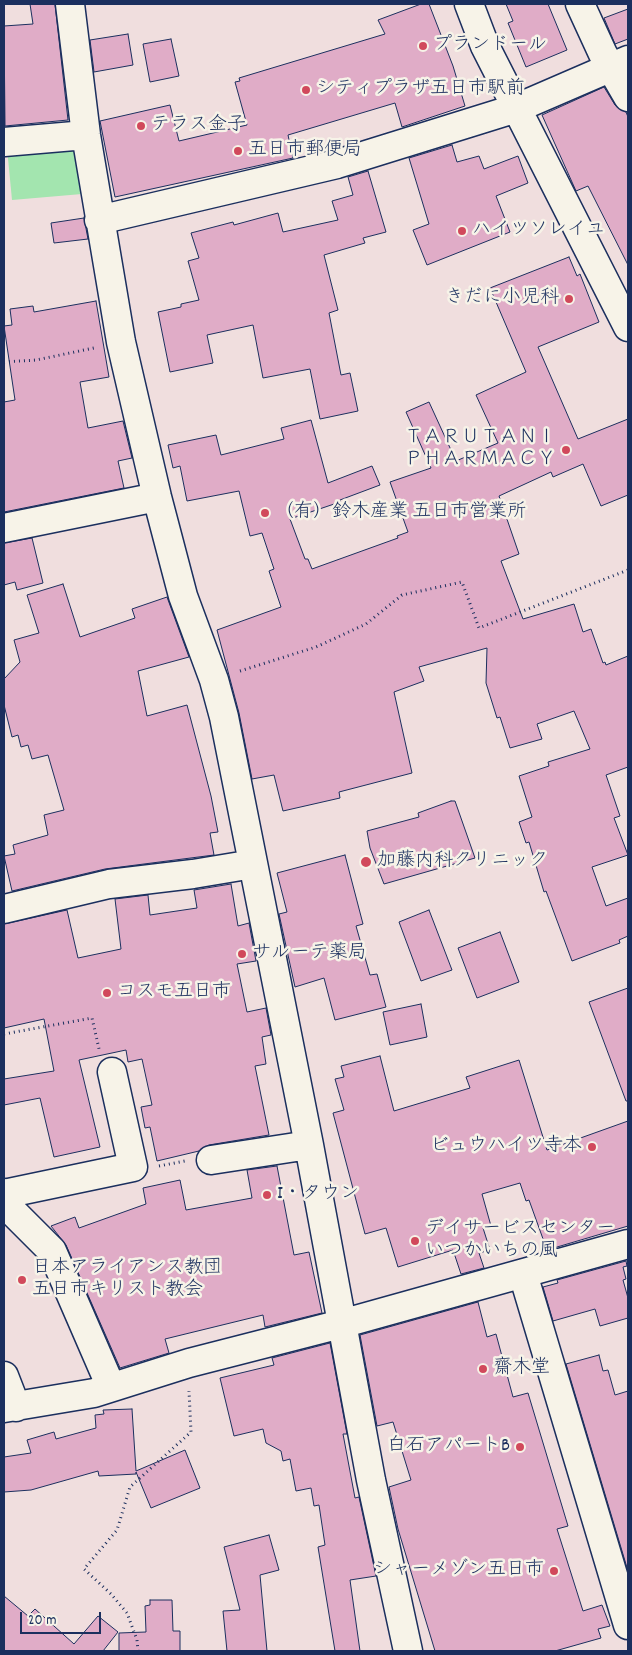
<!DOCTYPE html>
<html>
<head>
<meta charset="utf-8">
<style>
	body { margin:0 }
	#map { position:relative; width:632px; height:1655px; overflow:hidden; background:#f0dede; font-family:Dekko,sans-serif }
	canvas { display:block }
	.frame { position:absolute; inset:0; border:5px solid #1b2f5e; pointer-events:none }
	.scale { position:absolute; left:20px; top:1612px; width:81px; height:22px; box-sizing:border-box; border:2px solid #1b2f5e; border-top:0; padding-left:6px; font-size:15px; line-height:18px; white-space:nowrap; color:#1b2f5e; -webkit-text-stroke:4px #f7f3e8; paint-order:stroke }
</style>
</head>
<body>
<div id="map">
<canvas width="632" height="1655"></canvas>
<div class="frame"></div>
<div class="scale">20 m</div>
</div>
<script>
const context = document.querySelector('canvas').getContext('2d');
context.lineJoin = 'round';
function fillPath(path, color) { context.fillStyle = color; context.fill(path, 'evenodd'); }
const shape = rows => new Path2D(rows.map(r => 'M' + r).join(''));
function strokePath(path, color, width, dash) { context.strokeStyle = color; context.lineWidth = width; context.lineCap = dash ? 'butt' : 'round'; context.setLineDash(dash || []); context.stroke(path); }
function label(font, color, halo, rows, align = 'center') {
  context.font = font + ' Dekko,"Klee One",sans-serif'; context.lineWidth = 5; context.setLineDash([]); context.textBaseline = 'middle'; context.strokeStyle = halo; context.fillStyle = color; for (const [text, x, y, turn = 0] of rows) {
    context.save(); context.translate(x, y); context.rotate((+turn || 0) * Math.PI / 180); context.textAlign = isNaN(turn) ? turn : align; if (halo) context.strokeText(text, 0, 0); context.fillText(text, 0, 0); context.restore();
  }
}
fillPath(shape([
	[78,146,82,194,12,200,7,148]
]), '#a3e5af');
const building = shape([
	[30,4,55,4,68,120,5,126,4,26,33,24,30,4],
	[421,4,429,4,453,66,465,106,402,127,395,103,288,135,293,158,115,197,100,121,170,105,179,141,247,125,235,82,240,81,239,78,385,34,378,20,421,4],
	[506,4,548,4,567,50,526,67,508,23,513,21,506,4],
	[628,9,628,39,615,44,604,18,628,9],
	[128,34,133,65,94,72,90,40,128,34],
	[171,39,179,76,150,82,143,44,171,39],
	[604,87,615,105,626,112,628,117,628,265,588,186,576,191,542,115,604,87],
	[452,145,457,162,479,156,484,169,518,156,528,183,496,196,510,232,427,265,413,230,429,224,409,158,452,145],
	[368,171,386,232,363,238,365,243,324,255,338,310,329,313,341,375,350,373,358,411,320,419,310,369,263,378,253,325,207,335,213,363,170,372,158,312,181,307,181,304,199,300,188,261,199,258,191,233,233,222,234,225,278,213,283,232,338,220,332,201,353,195,348,177,368,171],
	[84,218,88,239,54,243,51,223,84,218],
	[569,257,577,276,580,274,599,322,538,347,578,439,628,419,628,495,601,506,583,464,553,477,551,472,499,496,519,554,501,561,523,619,574,604,583,632,591,629,603,663,605,662,606,665,628,656,628,767,606,775,620,816,614,818,628,855,592,867,606,906,628,898,628,936,619,940,620,943,572,961,546,891,544,892,529,842,526,843,519,822,532,817,519,776,549,766,548,762,590,749,574,711,537,724,542,739,510,748,500,717,497,718,486,683,487,648,419,667,424,681,394,692,412,773,339,792,340,798,283,811,274,775,252,779,239,713,217,630,281,607,269,571,274,569,262,533,250,536,239,491,187,501,180,466,173,468,168,445,216,435,221,455,284,439,281,428,311,420,328,483,372,466,380,485,340,500,340,502,290,519,305,559,308,559,312,569,398,538,397,536,408,532,390,482,431,468,406,412,429,402,456,461,498,443,476,395,526,372,490,288,569,257],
	[96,301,109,377,80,382,88,428,123,421,132,458,118,461,124,488,4,512,4,402,15,400,4,326,12,325,10,309,33,306,34,312,96,301],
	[32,538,43,583,17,590,15,582,4,585,4,543,32,538],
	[63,584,80,637,135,618,132,609,167,597,189,657,138,671,147,716,187,705,211,796,218,832,210,833,214,855,105,869,12,891,4,856,15,854,13,845,48,835,44,815,64,810,48,755,32,759,28,745,21,747,18,735,12,737,4,705,4,679,20,662,14,640,39,633,27,595,63,584],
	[451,801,455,801,475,858,384,884,370,848,367,831,419,817,418,813,451,801],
	[345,855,363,924,356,926,370,975,377,974,386,1007,335,1020,324,978,295,987,279,914,287,912,277,873,345,855],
	[231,884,238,926,249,923,256,961,237,964,247,1012,266,1008,271,1035,262,1037,266,1064,255,1066,269,1135,209,1145,199,1151,157,1161,150,1127,145,1128,141,1107,152,1105,142,1059,128,1062,126,1050,79,1060,100,1147,54,1157,40,1098,4,1105,4,1079,54,1071,44,1019,4,1028,4,924,67,910,78,958,121,949,115,899,148,895,150,915,197,908,194,890,231,884],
	[429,910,452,970,421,981,399,922,429,910],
	[500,932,519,982,477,998,458,948,500,932],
	[628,988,628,1101,626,1101,589,1002,628,988],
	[421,1004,427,1037,390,1045,383,1012,421,1004],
	[380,1056,394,1111,470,1088,466,1077,519,1060,547,1150,628,1121,628,1226,547,1250,529,1200,526,1201,520,1183,482,1194,491,1226,483,1228,490,1250,479,1253,484,1268,461,1274,453,1250,398,1267,386,1228,365,1234,333,1113,344,1110,335,1079,344,1077,341,1066,380,1056],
	[277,1166,294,1255,309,1252,322,1313,265,1327,263,1315,165,1339,169,1353,120,1368,66,1245,51,1226,75,1217,79,1228,146,1204,143,1188,180,1180,186,1210,252,1198,247,1170,277,1166],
	[626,1261,627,1266,623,1267,626,1279,623,1280,628,1298,628,1318,600,1326,595,1309,553,1321,543,1287,558,1283,557,1280,626,1261],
	[478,1302,487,1337,496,1334,513,1397,528,1393,568,1526,557,1529,583,1611,602,1605,610,1626,598,1629,601,1638,555,1651,435,1651,398,1529,389,1487,411,1480,393,1422,377,1426,360,1335,478,1302],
	[330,1343,347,1434,343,1434,355,1498,359,1497,376,1576,350,1580,360,1651,335,1651,318,1547,325,1545,319,1505,314,1506,311,1488,296,1491,290,1459,283,1461,281,1451,266,1443,263,1429,234,1436,220,1378,274,1365,272,1358,330,1343],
	[599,1355,603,1371,608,1370,615,1395,628,1391,628,1571,566,1364,599,1355],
	[132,1409,136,1471,185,1450,200,1488,151,1508,136,1472,136,1474,99,1476,98,1471,31,1490,4,1492,4,1457,31,1453,27,1440,54,1432,56,1439,96,1428,95,1415,104,1414,103,1410,132,1409],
	[269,1535,279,1570,260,1575,267,1651,227,1651,223,1611,240,1610,224,1547,269,1535],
	[4,1596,28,1616,35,1609,74,1644,98,1616,118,1632,103,1651,4,1651,4,1596],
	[150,1600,172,1600,173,1631,180,1631,180,1651,119,1651,119,1633,146,1632,145,1606,150,1605,150,1600]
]);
fillPath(building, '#e0acc7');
strokePath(building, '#1b2f5e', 1);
const minor = shape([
	[70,4,86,135,121,342,157,497,183,596,214,680,224,717,309,1145,371,1480,408,1651],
	[469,4,485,46,628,327],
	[580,4,603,54,628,97],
	[4,142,86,135],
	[99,220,337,164,517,108,628,60],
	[4,528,157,497],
	[4,909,109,884,193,874,253,864],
	[211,1160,309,1145],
	[4,1193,10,1209,52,1251,111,1387],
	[4,1194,133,1167,112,1072],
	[523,1274,628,1625],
	[4,1376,16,1407],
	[4,1408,94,1393,189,1363,341,1324,628,1244]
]);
strokePath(minor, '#1b2f5e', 31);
strokePath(shape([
	[4,362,36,360,94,348],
	[240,671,316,647,366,624,402,595,462,582,479,628,628,570],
	[4,1034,92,1018,99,1049],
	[159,1166,185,1161],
	[138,1651,137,1640,127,1613,111,1594,84,1569,117,1530,130,1487,191,1432,189,1391]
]), '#1b2f5e', 3, [1, 4]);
strokePath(minor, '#f7f3e8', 28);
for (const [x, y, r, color] of [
	[423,46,5,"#d1495b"],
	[306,90,5,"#d1495b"],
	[141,126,5,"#d1495b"],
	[238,151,5,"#d1495b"],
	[462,231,5,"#d1495b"],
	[569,299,5,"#d1495b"],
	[566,450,5,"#d1495b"],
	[265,513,5,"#d1495b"],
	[366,862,6,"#d1495b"],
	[242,954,5,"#d1495b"],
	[107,993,5,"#d1495b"],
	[592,1147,5,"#d1495b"],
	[267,1195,5,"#d1495b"],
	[415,1241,5,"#d1495b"],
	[22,1280,5,"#d1495b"],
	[483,1369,5,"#d1495b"],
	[520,1447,5,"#d1495b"],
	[554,1571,5,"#d1495b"]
]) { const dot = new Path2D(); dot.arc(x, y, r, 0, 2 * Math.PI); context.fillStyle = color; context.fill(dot); strokePath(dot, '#f7f3e8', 2); }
label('19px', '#1b2f5e', '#f7f3e8', [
	["プランドール",433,46],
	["シティプラザ五日市駅前",316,90],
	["テラス金子",151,126],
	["五日市郵便局",248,151],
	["ハイツソレイユ",472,231],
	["きだに小児科",559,299,"right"],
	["ＴＡＲＵＴＡＮＩ",556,439,"right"],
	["ＰＨＡＲＭＡＣＹ",556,461,"right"],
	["（有）鈴木産業 五日市営業所",275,513],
	["加藤内科クリニック",377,862],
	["サルーテ薬局",252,954],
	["コスモ五日市",117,993],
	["ビュウハイツ寺本",582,1147,"right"],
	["I・タウン",277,1195],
	["デイサービスセンター",425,1230],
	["いつかいちの風",425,1252],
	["日本アライアンス教団",32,1269],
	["五日市キリスト教会",32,1291],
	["齋木堂",493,1369],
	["白石アパートB",510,1447,"right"],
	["シャーメゾン五日市",544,1571,"right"]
], 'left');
</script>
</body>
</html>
